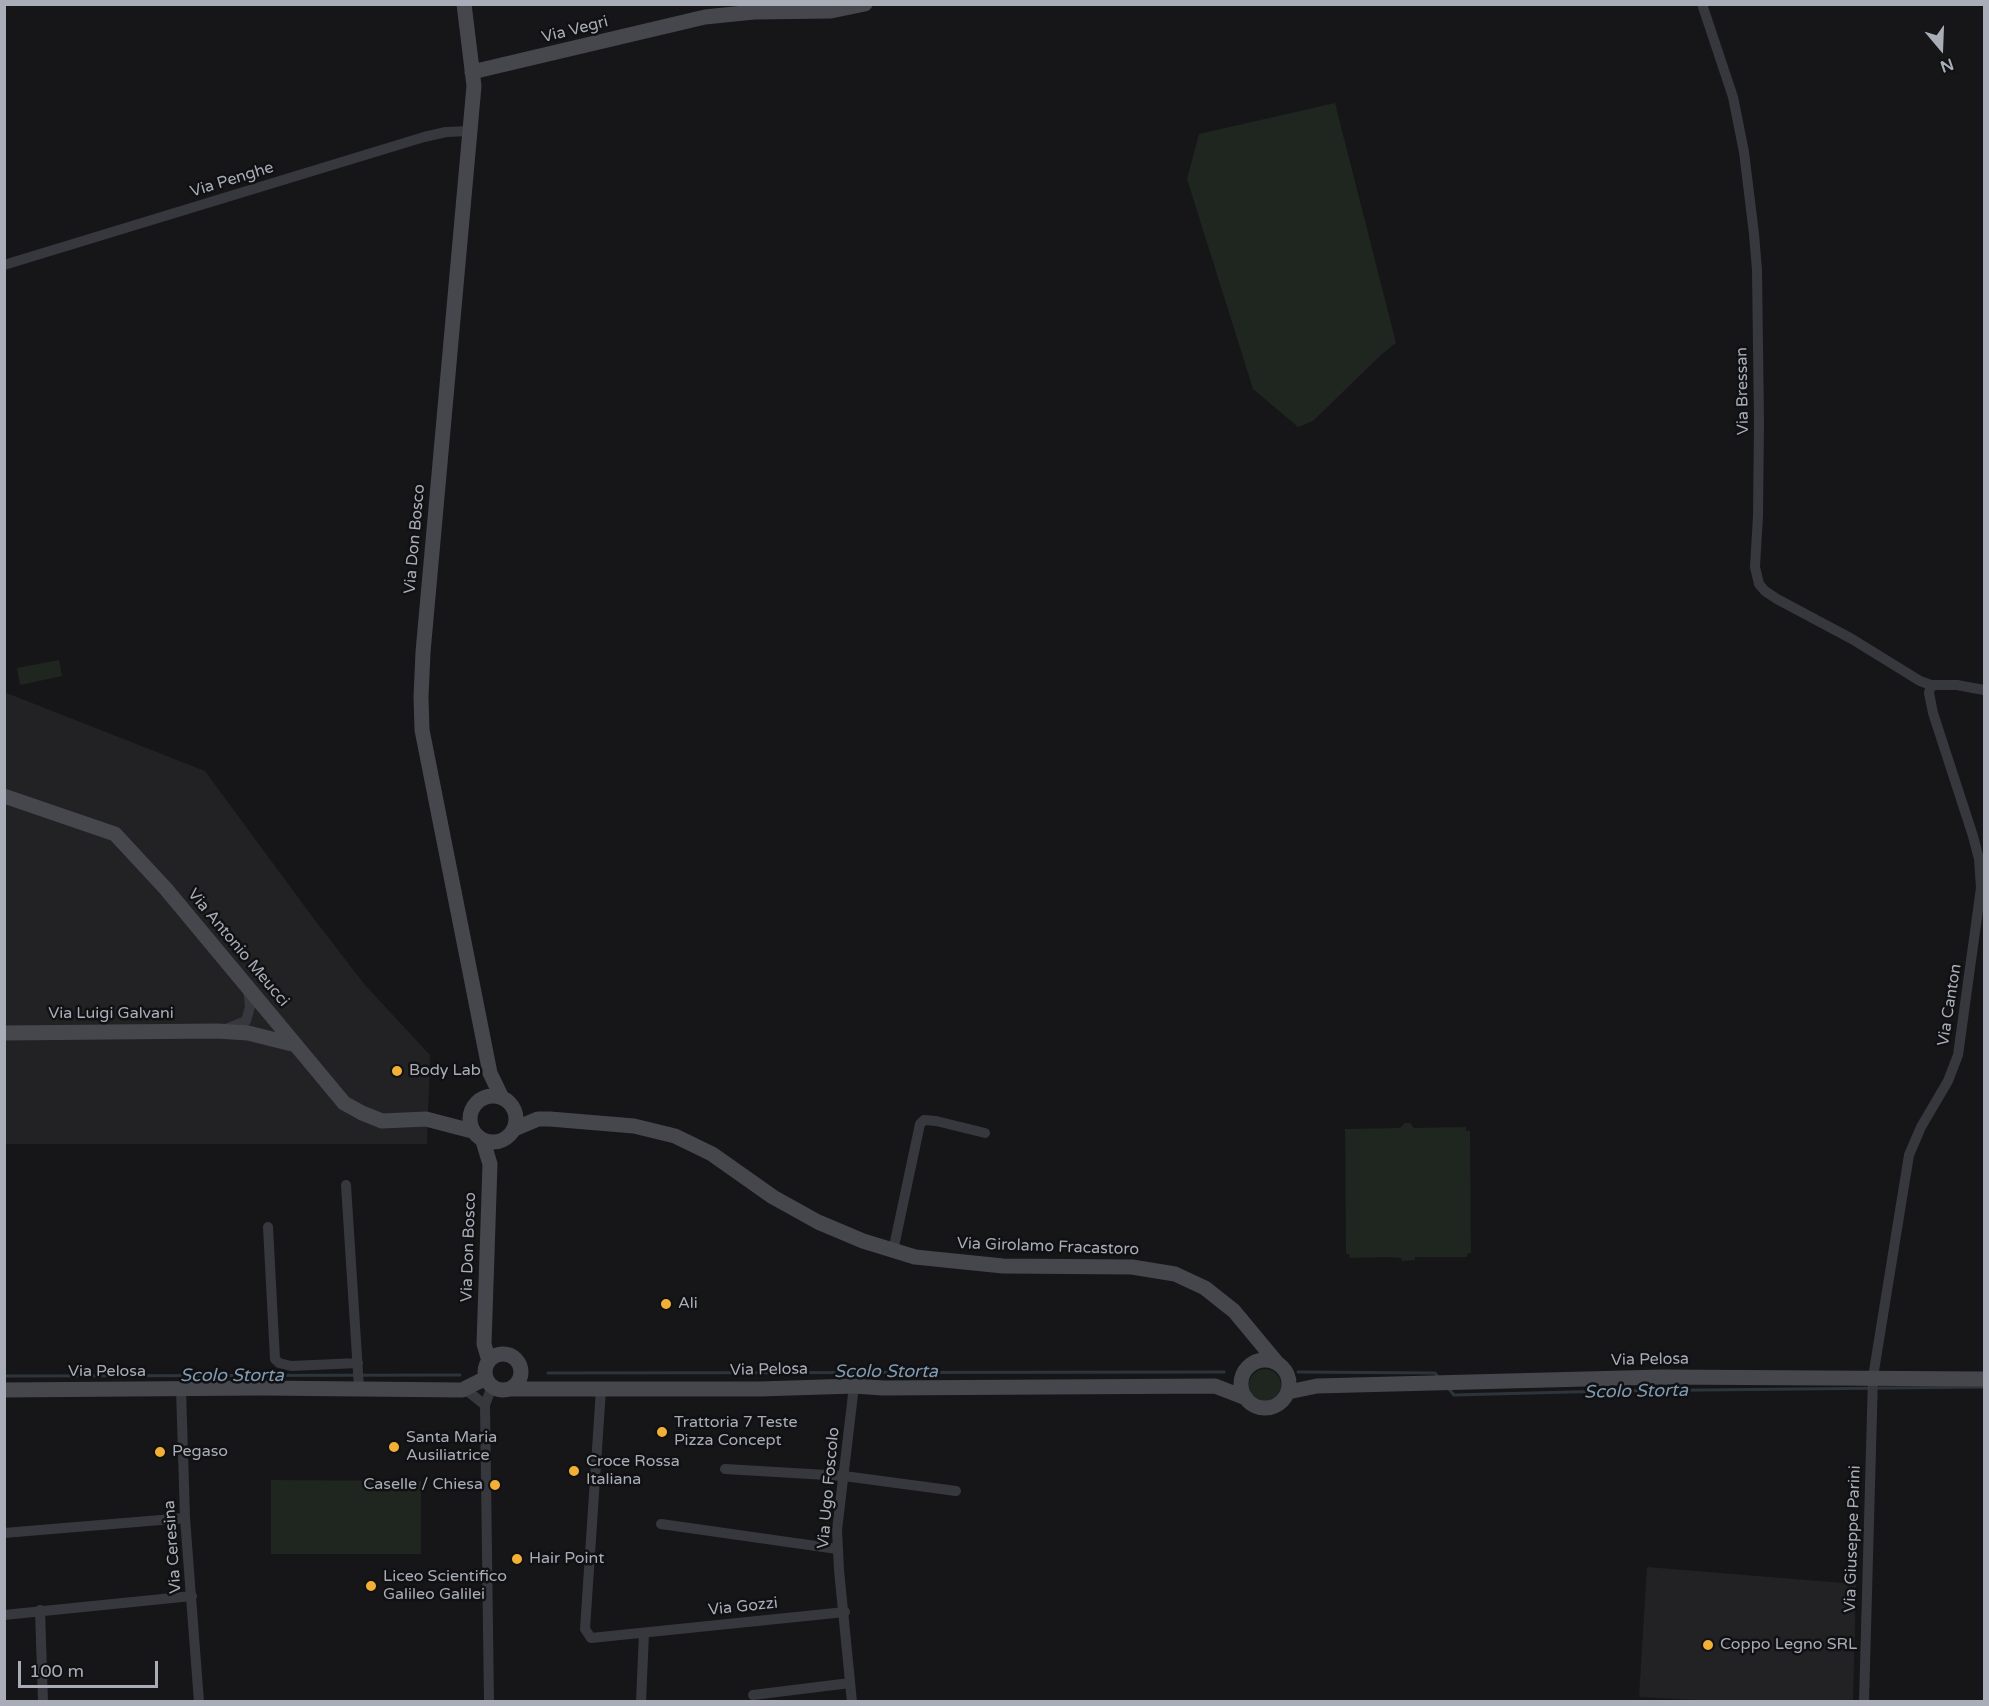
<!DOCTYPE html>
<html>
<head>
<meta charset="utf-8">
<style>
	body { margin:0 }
	#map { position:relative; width:1989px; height:1706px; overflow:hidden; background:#161618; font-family:"Varela Round",sans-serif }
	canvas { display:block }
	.frame { position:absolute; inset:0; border:6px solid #a8adb8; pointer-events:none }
	.north { position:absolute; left:1911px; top:18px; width:60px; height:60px; -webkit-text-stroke:4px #111113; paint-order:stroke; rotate:161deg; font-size:16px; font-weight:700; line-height:24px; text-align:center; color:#a8adb8 }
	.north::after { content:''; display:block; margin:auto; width:21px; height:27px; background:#a8adb8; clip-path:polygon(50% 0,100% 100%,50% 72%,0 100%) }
	.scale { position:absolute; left:18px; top:1661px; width:140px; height:27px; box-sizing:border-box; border:3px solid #a8adb8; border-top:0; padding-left:8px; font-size:18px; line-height:21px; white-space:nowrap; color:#a8adb8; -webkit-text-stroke:4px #111113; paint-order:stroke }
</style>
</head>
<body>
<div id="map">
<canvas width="1989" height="1706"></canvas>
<div class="frame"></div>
<div class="north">N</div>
<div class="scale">100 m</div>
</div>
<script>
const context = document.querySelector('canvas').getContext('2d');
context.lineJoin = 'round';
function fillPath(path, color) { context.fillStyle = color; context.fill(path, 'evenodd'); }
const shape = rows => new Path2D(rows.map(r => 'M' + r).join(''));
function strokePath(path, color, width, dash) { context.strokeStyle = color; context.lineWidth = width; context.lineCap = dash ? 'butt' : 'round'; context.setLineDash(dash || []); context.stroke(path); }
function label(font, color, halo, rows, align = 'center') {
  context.font = font + ' "Varela Round",sans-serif'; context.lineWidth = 5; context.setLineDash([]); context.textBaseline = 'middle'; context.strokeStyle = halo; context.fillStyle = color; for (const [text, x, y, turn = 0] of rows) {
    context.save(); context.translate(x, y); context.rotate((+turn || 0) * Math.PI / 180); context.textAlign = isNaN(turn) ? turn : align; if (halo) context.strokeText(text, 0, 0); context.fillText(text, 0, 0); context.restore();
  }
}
fillPath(shape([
	[4,692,205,771,311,915,365,985,430,1055,427,1144,5,1144],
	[1647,1567,1856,1584,1853,1701,1737,1702,1639,1697]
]), '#222225');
fillPath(shape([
	[1335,103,1396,343,1382,354,1313,421,1298,427,1253,389,1187,179,1199,134],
	[59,660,62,676,20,685,17,668],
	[1405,1123,1410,1123,1414,1128,1466,1127,1466,1131,1470,1131,1471,1253,1468,1253,1467,1257,1415,1257,1415,1260,1402,1261,1401,1258,1386,1257,1350,1258,1349,1254,1346,1254,1345,1129,1400,1128],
	'1249 1385a16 16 0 1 1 32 0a16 16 0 1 1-32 0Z',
	[271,1480,421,1481,421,1554,271,1554]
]), '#1e261f');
strokePath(shape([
	[1298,1372,1435,1373,1438,1377],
	[548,1373,1224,1372],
	[4,1376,460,1375],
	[1449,1389,1454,1395,1610,1391,1984,1387]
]), '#2c353c', 3);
strokePath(shape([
	[1702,4,1733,97,1744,152,1754,234,1757,270,1759,423,1758,516,1755,567,1759,584,1765,591,1777,599,1852,639,1920,681,1931,685,1957,685,1984,690],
	[4,265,424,137,446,132,470,131],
	[226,1029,246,1021,250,1007,248,987],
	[346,1185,359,1388],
	[268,1227,275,1359,279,1363,291,1366,358,1363],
	[893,1251,920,1124,924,1120,936,1121,985,1133],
	[181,1389,185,1518,199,1702],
	[601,1389,585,1629,591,1638,845,1612],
	[462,1390,470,1393,485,1405],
	[725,1469,844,1476,956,1491],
	[661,1524,837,1549],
	[4,1533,185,1518],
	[40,1610,43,1702],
	[4,1615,192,1596],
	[753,1695,850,1683],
	[489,1702,485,1405,492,1386],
	[641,1702,644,1633],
	[852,1702,839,1570,837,1530,854,1386],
	[1864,1702,1873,1377,1909,1155,1921,1127,1948,1081,1958,1055,1981,888,1979,859,1973,836,1933,713,1929,693,1931,685]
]), '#37383d', 10);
strokePath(shape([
	[464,4,474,86,423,652,421,697,422,730,490,1073,502,1098],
	[472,72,705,17,754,12,831,11,865,4],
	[4,796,115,834,166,889,344,1103,362,1113,382,1121,426,1119,472,1131],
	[4,1033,217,1031,248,1033,296,1045],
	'470 1119a23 23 0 1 1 46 0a23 23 0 1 1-46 0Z',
	[514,1129,538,1119,550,1119,634,1126,675,1136,712,1154,773,1197,818,1222,863,1241,915,1257,1003,1266,1132,1267,1175,1274,1205,1288,1234,1311,1278,1364],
	[483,1141,490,1164,484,1344,489,1361],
	'485 1372a18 18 0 1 1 36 0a18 18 0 1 1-36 0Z',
	'1241 1384a24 24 0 1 1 48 0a24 24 0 1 1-48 0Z',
	[510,1389,760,1389,854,1386,883,1388,1215,1386,1246,1398],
	[4,1390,260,1388,462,1390,486,1378],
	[1288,1392,1317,1386,1662,1377,1984,1379]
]), '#45474d', 15);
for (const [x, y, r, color] of [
	[397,1071,6,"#f2b134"],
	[666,1304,6,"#f2b134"],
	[662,1432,6,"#f2b134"],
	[394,1447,6,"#f2b134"],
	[160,1452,6,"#f2b134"],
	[574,1471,6,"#f2b134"],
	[495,1485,6,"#f2b134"],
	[517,1559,6,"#f2b134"],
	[371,1586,6,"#f2b134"],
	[1708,1645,6,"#f2b134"]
]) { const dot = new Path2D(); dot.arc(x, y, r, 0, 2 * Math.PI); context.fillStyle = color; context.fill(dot); strokePath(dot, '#111113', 2); }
label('16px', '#a8adb8', '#111113', [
	["Via Vegri",575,30,-14],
	["Via Penghe",232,180,-17],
	["Via Bressan",1743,391,-91],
	["Via Don Bosco",415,539,-85],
	["Via Antonio Meucci",238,948,50],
	["Via Canton",1950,1005,-81],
	["Via Luigi Galvani",111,1014],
	["Via Don Bosco",469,1247,-88],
	["Via Girolamo Fracastoro",1048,1247,2],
	["Via Pelosa",1650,1360,-1],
	["Via Pelosa",769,1370,-1],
	["Via Pelosa",107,1372],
	["Via Ugo Foscolo",829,1488,-85],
	["Via Giuseppe Parini",1853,1539,-88],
	["Via Ceresina",173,1547,-94],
	["Via Gozzi",743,1607,-6]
]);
label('16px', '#a8adb8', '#111113', [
	["Body Lab",409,1071],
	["Ali",678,1304],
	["Trattoria 7 Teste",674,1423],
	["Pizza Concept",674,1441],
	["Santa Maria",406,1438],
	["Ausiliatrice",406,1456],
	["Pegaso",172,1452],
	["Croce Rossa",586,1462],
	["Italiana",586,1480],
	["Caselle / Chiesa",483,1485,"right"],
	["Hair Point",529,1559],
	["Liceo Scientifico",383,1577],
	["Galileo Galilei",383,1595],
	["Coppo Legno SRL",1720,1645]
], 'left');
label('italic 18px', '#7f9bb3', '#111113', [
	["Scolo Storta",886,1372],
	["Scolo Storta",232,1376],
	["Scolo Storta",1636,1392,-1]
]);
</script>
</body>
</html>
